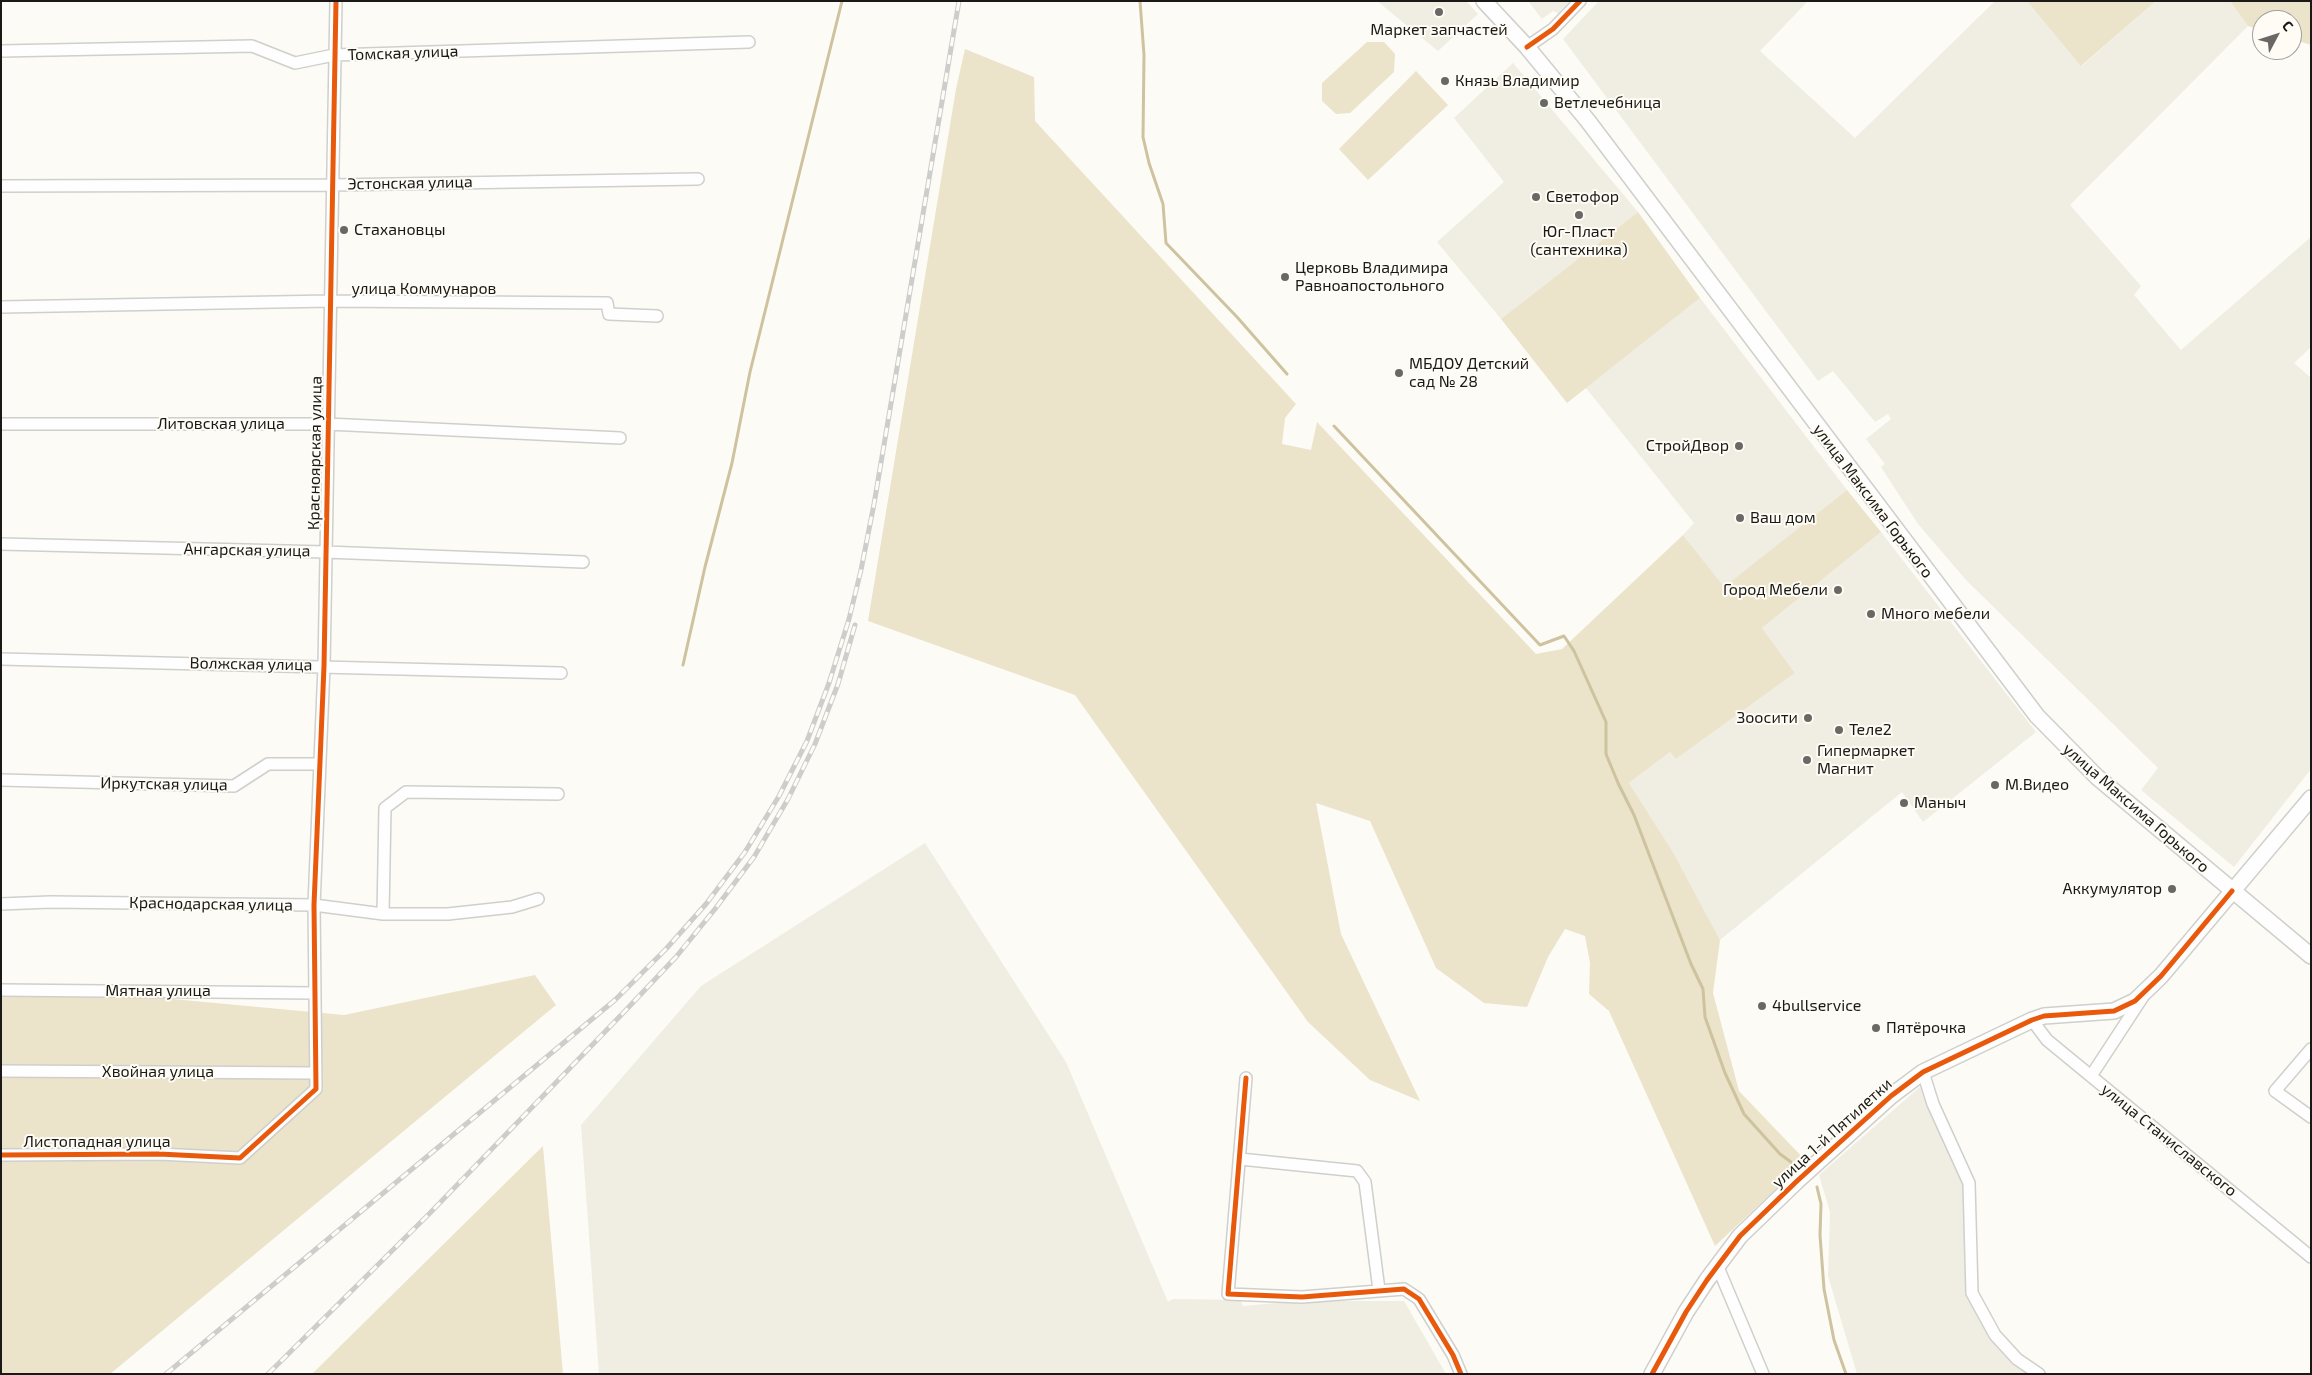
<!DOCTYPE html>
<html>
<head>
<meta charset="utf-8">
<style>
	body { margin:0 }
	#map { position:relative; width:2312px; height:1375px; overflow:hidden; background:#fcfbf6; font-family:"Exo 2",sans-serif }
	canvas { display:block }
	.frame { position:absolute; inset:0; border:2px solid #1a1917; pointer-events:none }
	.north { position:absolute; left:2252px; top:10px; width:50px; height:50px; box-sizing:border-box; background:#fefcf4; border:1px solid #a3a19c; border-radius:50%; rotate:50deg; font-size:14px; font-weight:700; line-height:20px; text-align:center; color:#1a1917 }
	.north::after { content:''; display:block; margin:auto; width:18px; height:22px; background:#696865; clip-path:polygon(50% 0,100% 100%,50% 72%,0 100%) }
</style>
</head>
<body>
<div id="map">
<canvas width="2312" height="1375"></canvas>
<div class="frame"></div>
<div class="north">С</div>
</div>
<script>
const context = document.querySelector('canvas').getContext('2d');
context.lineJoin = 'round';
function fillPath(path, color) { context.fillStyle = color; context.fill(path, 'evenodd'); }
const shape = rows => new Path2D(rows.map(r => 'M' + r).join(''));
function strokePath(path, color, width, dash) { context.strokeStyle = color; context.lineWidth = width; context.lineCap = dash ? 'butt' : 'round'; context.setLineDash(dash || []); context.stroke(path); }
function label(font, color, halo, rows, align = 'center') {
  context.font = font + ' "Exo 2",sans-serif'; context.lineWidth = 4; context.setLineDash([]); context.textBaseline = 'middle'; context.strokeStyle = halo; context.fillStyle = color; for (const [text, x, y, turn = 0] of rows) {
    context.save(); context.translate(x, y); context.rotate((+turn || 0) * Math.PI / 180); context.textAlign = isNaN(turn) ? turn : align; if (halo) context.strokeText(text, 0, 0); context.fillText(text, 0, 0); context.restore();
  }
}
fillPath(shape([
	[1377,1,1466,1,1478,14,1438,51],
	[1528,1,1570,1,1558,13,1553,11,1542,19],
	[1599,1,1808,1,1760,51,1855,138,1995,1,2027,1,2082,66,2156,1,2230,1,2248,26,2070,205,2141,286,2134,295,2181,350,2311,237,2311,347,2294,363,2311,378,2311,769,2234,867,2141,790,2158,768,1967,581,1918,524,1881,467,1885,464,1866,439,1891,419,1888,414,1875,422,1833,371,1818,381,1563,39],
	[1513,63,1638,212,1501,319,1437,242,1504,182,1454,118],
	[1700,298,1847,490,1724,588,1683,535,1694,523,1586,388],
	[1881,532,2036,732,1923,822,1902,792,1720,940,1673,852,1629,783,1670,752,1676,759,1795,673,1762,628],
	[925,843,1066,1062,1168,1302,1173,1299,1240,1300,1243,1306,1300,1301,1404,1301,1446,1374,599,1374,581,1125,701,986],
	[1921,1086,1966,1191,1971,1299,2034,1374,1857,1374,1828,1276,1830,1212,1819,1175]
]), '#f0ede3');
fillPath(shape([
	[2027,1,2156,1,2081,66],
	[2230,1,2311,1,2311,45,2292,39,2292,20,2262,20,2262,30,2248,26],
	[1367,42,1384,42,1395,54,1394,72,1350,113,1336,114,1322,101,1322,83],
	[965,49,1034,77,1035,121,1296,404,1285,418,1282,444,1311,450,1317,422,1536,654,1562,649,1683,535,1724,587,1847,490,1881,532,1762,628,1795,673,1676,759,1670,752,1629,783,1673,852,1720,940,1713,993,1739,1091,1806,1161,1715,1246,1609,1011,1589,994,1590,963,1585,936,1565,929,1548,957,1527,1007,1484,1003,1436,968,1370,821,1316,803,1341,934,1420,1101,1370,1080,1308,1022,1075,695,868,621,956,89],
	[1416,71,1448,105,1368,180,1339,149],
	[1638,212,1700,298,1567,403,1501,319],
	[535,975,556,1005,110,1374,1,1374,1,983,344,1015],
	[543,1146,563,1374,312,1374]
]), '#ebe3ca');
strokePath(shape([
	[1140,1,1144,55,1143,137,1149,163,1163,204,1166,243,1237,317,1287,374],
	[1334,426,1540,645,1564,636,1574,651,1606,722,1606,754,1618,783,1634,815,1691,964,1703,989,1705,1017,1725,1073,1744,1114,1780,1154,1791,1162],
	[683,665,705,567,732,463,750,372,842,1],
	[1817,1187,1821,1204,1820,1235,1824,1289,1834,1340,1846,1374]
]), '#cec39e', 3);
const street = shape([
	[1527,47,1553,29,1580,1],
	[1,51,252,46,295,63,334,55,749,42],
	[1,186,332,185,698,179],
	[1,307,330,301,607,303,609,314,657,316],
	[1,424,328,424,620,438],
	[1,544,326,552,583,562],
	[1,659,561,673],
	[1,780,234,786,268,764,320,764],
	[1,904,50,902,314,905,383,914,448,914,512,907,538,899],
	[383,914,385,808,406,792,558,794],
	[1,990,315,993],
	[2032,1020,2047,1040,2311,1257],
	[2311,1049,2275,1091,2311,1117],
	[1,1071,315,1073],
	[1923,1072,1933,1104,1969,1183,1972,1293,1995,1335,2017,1359,2039,1374],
	[2091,1076,2142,998],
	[1246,1078,1228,1294,1302,1297,1404,1289,1419,1299,1453,1355,1461,1374],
	[1,1155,159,1154,240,1158,316,1089,314,905,324,666,336,1],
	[1240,1159,1357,1171,1365,1182,1379,1290],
	[1717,1265,1763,1374]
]);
const secondary = shape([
	[1484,1,1527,47,1588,121,2037,716,2097,777,2311,956],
	[1652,1374,1686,1312,1707,1280,1740,1236,1797,1181,1891,1096,1923,1072,2032,1020,2044,1016,2114,1011,2135,1001,2161,976,2311,798]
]);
strokePath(street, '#cfcfcc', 14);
strokePath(secondary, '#cfcfcc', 18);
strokePath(street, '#fffefe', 11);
strokePath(secondary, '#fffefe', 15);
const rail = shape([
	[166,1374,615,1000,666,949,706,904,745,852,779,796,807,741,829,683,849,619,861,570,874,504,959,1],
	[268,1374,431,1212,625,1011,676,957,715,909,754,857,788,799,815,744,838,684,855,625]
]);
strokePath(rail, '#cdcdcc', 5);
strokePath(rail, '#fefcf4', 3, [9]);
strokePath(shape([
	[1527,47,1553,29,1580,1],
	[1246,1078,1228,1294,1302,1297,1404,1289,1419,1299,1453,1355,1461,1374],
	[1,1155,159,1154,240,1158,316,1089,314,905,324,666,336,1],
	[1652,1374,1686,1312,1707,1280,1740,1236,1797,1181,1891,1096,1923,1072,2032,1020,2044,1016,2114,1011,2135,1001,2161,976,2232,891]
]), '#e8590c', 5);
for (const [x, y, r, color] of [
	[1439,12,5,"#696865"],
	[1445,81,5,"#696865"],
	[1544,103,5,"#696865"],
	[1536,197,5,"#696865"],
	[1579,215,5,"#696865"],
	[344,230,5,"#696865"],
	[1285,277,5,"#696865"],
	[1399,373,5,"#696865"],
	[1739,446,5,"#696865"],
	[1740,518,5,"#696865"],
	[1838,590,5,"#696865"],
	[1871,614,5,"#696865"],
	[1808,718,5,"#696865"],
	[1839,730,5,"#696865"],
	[1807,760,5,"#696865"],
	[1995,785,5,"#696865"],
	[1904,803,5,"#696865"],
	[2172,889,5,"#696865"],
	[1762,1006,5,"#696865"],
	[1876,1028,5,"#696865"]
]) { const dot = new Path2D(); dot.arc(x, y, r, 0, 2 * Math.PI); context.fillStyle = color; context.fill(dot); strokePath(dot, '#fefcf4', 2); }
label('16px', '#1a1917', '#fefcf4', [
	["Маркет запчастей",1439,30,"center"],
	["Князь Владимир",1455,81],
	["Ветлечебница",1554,103],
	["Светофор",1546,197],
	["Стахановцы",354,230],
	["Юг-Пласт",1579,232,"center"],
	["(сантехника)",1579,250,"center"],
	["Церковь Владимира",1295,268],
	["Равноапостольного",1295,286],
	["МБДОУ Детский",1409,364],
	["сад № 28",1409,382],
	["СтройДвор",1729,446,"right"],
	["Ваш дом",1750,518],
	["Город Мебели",1828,590,"right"],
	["Много мебели",1881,614],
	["Зоосити",1798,718,"right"],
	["Теле2",1849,730],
	["Гипермаркет",1817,751],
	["Магнит",1817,769],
	["М.Видео",2005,785],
	["Маныч",1914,803],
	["Аккумулятор",2162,889,"right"],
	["4bullservice",1772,1006],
	["Пятёрочка",1886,1028]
], 'left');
label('16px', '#1a1917', '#fefcf4', [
	["Томская улица",403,53,-2],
	["Эстонская улица",410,183,-1],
	["улица Коммунаров",424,289],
	["Литовская улица",221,424],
	["Красноярская улица",315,453,-89],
	["улица Максима Горького",1873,501,53],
	["Ангарская улица",247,550,1],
	["Волжская улица",251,664,1],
	["Иркутская улица",164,784,1],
	["улица Максима Горького",2136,808,41],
	["Краснодарская улица",211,904,1],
	["Мятная улица",158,991],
	["Хвойная улица",158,1072],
	["улица 1-й Пятилетки",1832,1133,-42],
	["улица Станиславского",2169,1140,39],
	["Листопадная улица",97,1142]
]);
</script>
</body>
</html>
